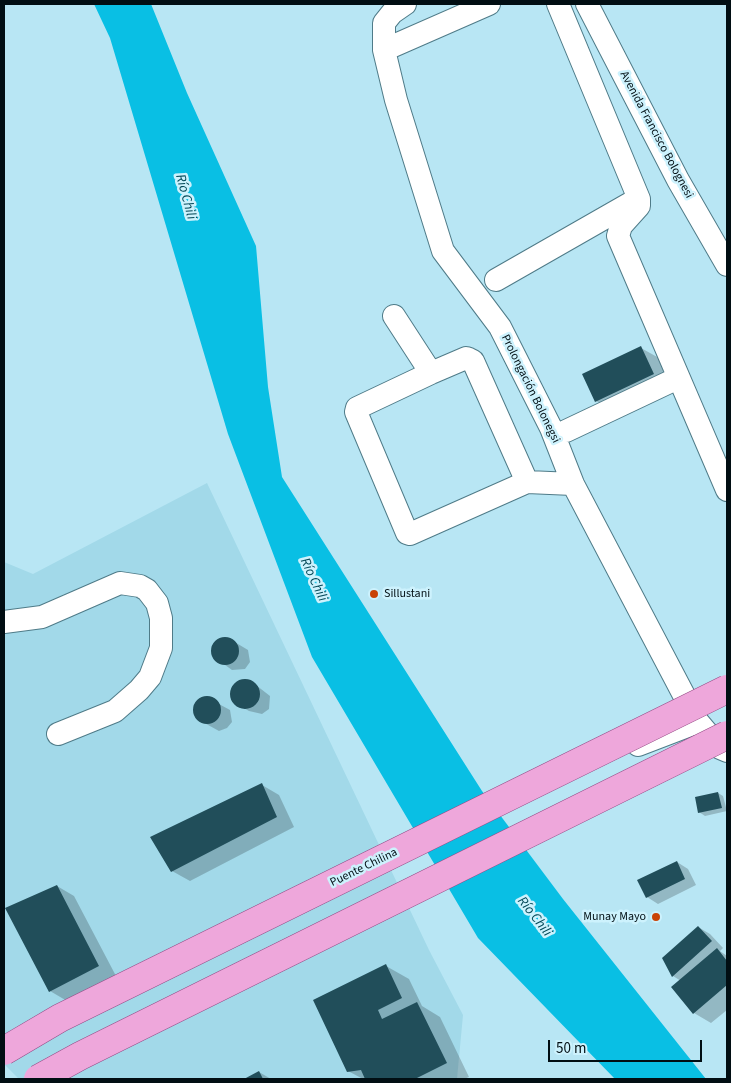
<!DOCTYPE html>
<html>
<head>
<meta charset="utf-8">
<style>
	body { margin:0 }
	#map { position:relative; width:731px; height:1083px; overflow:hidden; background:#b8e6f4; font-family:"Source Sans 3",sans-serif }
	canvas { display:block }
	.frame { position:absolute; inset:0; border:5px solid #010e13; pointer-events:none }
	.scale { position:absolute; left:548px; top:1040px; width:154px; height:22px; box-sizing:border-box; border:2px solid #010e13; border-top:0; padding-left:6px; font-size:15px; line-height:18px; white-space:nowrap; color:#010e13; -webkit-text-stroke:4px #cdf2fd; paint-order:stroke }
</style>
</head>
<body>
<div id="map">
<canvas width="731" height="1083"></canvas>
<div class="frame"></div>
<div class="scale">50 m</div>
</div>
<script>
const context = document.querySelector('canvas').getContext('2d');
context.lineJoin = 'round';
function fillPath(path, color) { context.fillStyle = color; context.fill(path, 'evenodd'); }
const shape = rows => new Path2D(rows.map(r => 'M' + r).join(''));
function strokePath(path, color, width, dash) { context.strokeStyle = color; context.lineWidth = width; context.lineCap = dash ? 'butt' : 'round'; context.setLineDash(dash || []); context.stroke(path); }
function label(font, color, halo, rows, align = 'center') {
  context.font = font + ' "Source Sans 3",sans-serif'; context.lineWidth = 5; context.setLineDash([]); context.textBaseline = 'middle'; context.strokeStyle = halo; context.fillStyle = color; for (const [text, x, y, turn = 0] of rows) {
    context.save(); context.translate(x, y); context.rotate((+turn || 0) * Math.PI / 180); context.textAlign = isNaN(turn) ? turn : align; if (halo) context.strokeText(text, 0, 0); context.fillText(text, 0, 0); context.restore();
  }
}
fillPath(shape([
	[207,483,429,950,463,1015,457,1079,19,1079,4,1064,4,562,33,574]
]), '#a2d9e9');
fillPath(shape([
	[94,4,151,4,187,93,256,246,268,387,282,477,482,791,563,899,706,1079,615,1079,478,938,312,657,228,434,110,38]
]), '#09bfe4');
fillPath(shape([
	[641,348,659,358,671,384,614,411,596,401],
	[228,638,248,650,250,662,245,669,232,670,214,657,212,649,219,639],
	[243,681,252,682,270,696,269,709,262,714,249,711,237,704,232,697,233,689],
	[206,697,230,710,232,722,227,728,219,731,199,720,195,708,199,700],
	[262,785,279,795,294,827,190,881,172,871],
	[718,793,723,796,727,811,705,816,699,812],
	[677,862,688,869,696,885,658,904,647,897],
	[57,886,74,896,116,976,67,1001,50,991],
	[698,927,710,934,723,948,720,951,727,956,727,1010,711,1023,694,1013,681,981,673,976,664,958],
	[386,966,409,979,422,1006,440,1017,469,1077,464,1079,363,1079,348,1071],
	[259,1072,271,1079,246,1079]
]), '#0003');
fillPath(shape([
	[641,346,654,374,595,402,582,374],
	'211 651a14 14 0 1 1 28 0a14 14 0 1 1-28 0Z',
	'230 694a15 15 0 1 1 30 0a15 15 0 1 1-30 0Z',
	'193 710a14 14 0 1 1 28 0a14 14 0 1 1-28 0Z',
	[262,783,277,817,171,872,150,837],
	[718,792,722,808,698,813,695,797],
	[677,861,685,879,646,898,637,880],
	[57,885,99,966,49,992,5,908],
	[698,926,712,941,672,977,662,958],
	[717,948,727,961,727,985,693,1014,671,987],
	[386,964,402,998,378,1010,382,1019,417,1002,447,1063,415,1079,365,1079,361,1070,347,1072,313,1000],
	[259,1071,263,1079,244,1079]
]), '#214e5a');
const minor = shape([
	[405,4,392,13,384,23,384,50,396,100,443,251,500,327,551,428,573,484,698,722],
	[558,4,639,199,639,206,621,226,618,236,727,490],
	[587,4,678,180,727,265],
	[384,50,489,4],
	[496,280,636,200],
	[394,316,431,373],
	[566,431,678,378],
	[527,482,473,361,469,359,466,358,431,373,357,408,356,412,407,533,410,534,527,482,573,484],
	[4,622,42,617,120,583,140,586,147,590,157,603,161,618,161,648,150,677,139,690,115,711,58,734],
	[638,745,698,722,720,748,727,751]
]);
strokePath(minor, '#4f7b88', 24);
strokePath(minor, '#fff', 22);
const majorBridge = shape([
	[4,1051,60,1018,727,689],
	[38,1079,80,1056,727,735]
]);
strokePath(majorBridge, '#944b85', 29, []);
strokePath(majorBridge, '#eea7db', 28);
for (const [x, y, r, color] of [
	[374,594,5,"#c94307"],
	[656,917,5,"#c94307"]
]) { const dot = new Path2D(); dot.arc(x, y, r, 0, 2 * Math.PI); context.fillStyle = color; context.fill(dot); strokePath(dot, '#cdf2fd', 2); }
label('12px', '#010e13', '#cdf2fd', [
	["Avenida Francisco Bolognesi",656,135,62],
	["Prolongación Bolonegsi",530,389,64],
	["Puente Chilina",364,868,-26]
]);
label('12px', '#010e13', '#cdf2fd', [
	["Sillustani",384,594],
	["Munay Mayo",646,917,"right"]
], 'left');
label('italic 14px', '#044857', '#cdf2fd', [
	["Río Chili",185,197,75],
	["Río Chili",313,580,65],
	["Río Chili",534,917,52]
]);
</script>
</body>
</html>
